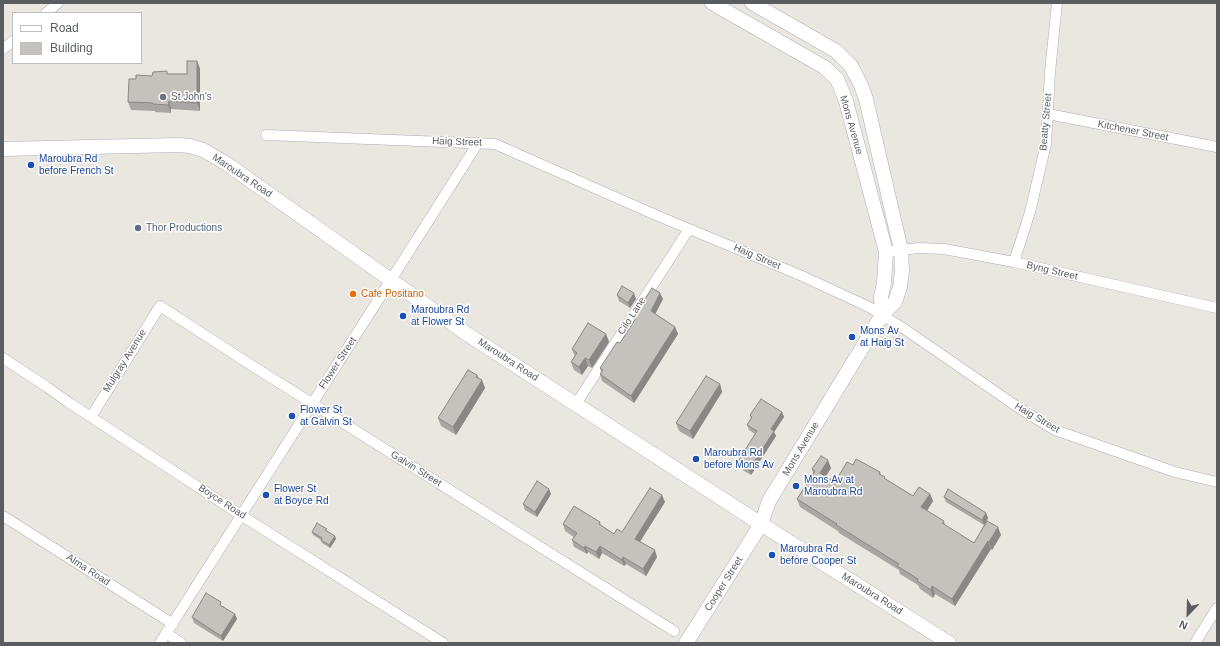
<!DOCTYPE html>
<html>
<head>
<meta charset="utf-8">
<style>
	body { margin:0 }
	#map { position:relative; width:1220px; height:646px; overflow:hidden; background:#eae6e0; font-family:Helvetica,sans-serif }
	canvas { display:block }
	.frame { position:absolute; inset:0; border:4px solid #595d5f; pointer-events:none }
	.legend { position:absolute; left:12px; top:12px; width:130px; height:52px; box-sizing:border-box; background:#fff; border:1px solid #bdbebf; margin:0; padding:5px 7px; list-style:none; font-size:12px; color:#595d5f }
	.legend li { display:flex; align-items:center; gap:8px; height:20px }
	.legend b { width:20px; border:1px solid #bdbebf }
	.north { position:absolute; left:1168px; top:594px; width:40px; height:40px; -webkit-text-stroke:3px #fff; paint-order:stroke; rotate:203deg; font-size:11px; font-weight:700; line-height:16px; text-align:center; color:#595d5f }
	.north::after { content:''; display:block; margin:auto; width:14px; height:18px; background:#595d5f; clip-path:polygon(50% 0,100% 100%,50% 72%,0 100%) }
</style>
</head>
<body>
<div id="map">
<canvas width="1220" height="646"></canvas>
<div class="frame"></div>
<ul class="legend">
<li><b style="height:5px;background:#fff"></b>Road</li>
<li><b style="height:11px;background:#c5c1bd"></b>Building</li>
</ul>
<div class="north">N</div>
</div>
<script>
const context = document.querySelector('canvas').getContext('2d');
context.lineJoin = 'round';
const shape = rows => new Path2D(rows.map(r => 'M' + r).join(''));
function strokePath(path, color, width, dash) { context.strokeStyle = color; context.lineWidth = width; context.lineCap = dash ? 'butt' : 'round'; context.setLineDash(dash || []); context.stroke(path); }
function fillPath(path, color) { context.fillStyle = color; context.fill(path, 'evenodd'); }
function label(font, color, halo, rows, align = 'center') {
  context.font = font + ' Helvetica,sans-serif'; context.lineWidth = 3; context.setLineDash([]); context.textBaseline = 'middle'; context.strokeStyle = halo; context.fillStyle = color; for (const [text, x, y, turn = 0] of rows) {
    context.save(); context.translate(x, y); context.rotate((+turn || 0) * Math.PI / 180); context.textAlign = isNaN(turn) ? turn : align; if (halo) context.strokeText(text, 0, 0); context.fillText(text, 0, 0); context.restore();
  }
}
const street = shape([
	[46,13,58,3],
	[3,49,13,41],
	[1048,114,1217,147],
	[266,135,495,144,658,216,800,275,869,307,903,328,1022,410,1055,430,1175,472,1217,482],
	[886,252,918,248,944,249,1014,262,1217,308],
	[1014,262,1030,212,1046,144,1050,72,1057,3],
	[3,358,47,387,68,402,247,519,443,643],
	[576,404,689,229],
	[91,417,160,306,251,365,674,631],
	[3,516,173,624],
	[166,633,181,643],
	[160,643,478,143],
	[1195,643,1217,608]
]);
const secondary = shape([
	[712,3,824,67,837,79,846,101,886,252,884,283,881,297,882,315],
	[3,149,178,145,190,146,203,150,227,164,467,334,761,524,949,643],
	[686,643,753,537,761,524,769,501,882,315,895,302,900,287,902,271,901,250,866,99,860,83,851,66,836,51,752,3]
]);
strokePath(street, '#acafb1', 11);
strokePath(secondary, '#adb1b4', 15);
strokePath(street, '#fff', 10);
strokePath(secondary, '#fff', 14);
fillPath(shape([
	[197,61,200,69,200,111,171,109,171,113,155,112,155,111,131,110,128,102,136,79,152,76,187,74],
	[617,295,636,299,630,308,619,301],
	[663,299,655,314,675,327,678,334,634,403,602,381,600,374,601,372,600,368,620,343,636,319,635,317],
	[606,334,609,342,592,368,588,366,582,375,574,370,571,362,575,357,572,349],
	[477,375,485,388,456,435,441,426,438,418],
	[720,384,722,392,693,439,679,431,676,423],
	[782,412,784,417,774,432,776,436,751,475,739,468,737,463,755,434,749,430,747,425,751,419,750,415],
	[853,465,880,472,881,475,885,479,913,496,930,494,933,501,927,511,944,521,945,525,974,543,984,525,946,502,944,497,986,513,988,518,987,521,1001,535,992,550,991,549,955,606,935,594,933,598,920,589,918,585,900,574,899,570,839,533,838,531,800,507,797,499,813,473,812,469,831,468,826,476,835,482],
	[551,494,537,517,525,510,523,504],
	[665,502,640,541,657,557,646,576,626,564,624,566,602,553,599,559,588,552,587,554,574,547,572,540,574,537,565,531,563,524,600,522,601,526,614,534,622,532],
	[312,532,327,532,336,539,330,548,322,543,321,540,313,535],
	[223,606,237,619,223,641,194,623,192,617]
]), '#a9a6a3');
fillPath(shape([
	[197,61,200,69,200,111,197,103],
	[169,101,171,109,171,113,168,105],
	[634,293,636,299,630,308,628,303],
	[660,293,663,299,653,318,651,311],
	[675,327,678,334,634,403,631,396],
	[606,334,609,342,592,368,589,360],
	[585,358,588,366,582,375,579,367],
	[477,375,480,383,482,380,485,388,456,435,453,427],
	[720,384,722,392,693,439,690,431],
	[782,412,784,417,774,432,776,436,751,475,749,470,771,429],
	[828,460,831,468,823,481,820,473],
	[549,489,551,494,537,517,535,512],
	[930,494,933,501,924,515,921,507],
	[662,495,665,502,638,545,635,539],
	[986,513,988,518,984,525,982,520],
	[998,527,1001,535,992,550,989,542],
	[335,536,336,539,330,548,329,545],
	[988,541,991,549,955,606,952,599],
	[585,546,588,552,587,554,584,548],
	[600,546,602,553,599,559,596,552],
	[655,550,657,557,646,576,643,569],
	[623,557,626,564,624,566,622,560],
	[932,586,935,594,933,598,931,590],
	[235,614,237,619,223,641,221,636]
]), '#8a8784');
const building = shape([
	[187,61,197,61,197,103,169,101,168,105,153,104,153,103,128,102,129,79,136,79,136,75,152,76,153,72,167,71,167,74,187,74,187,61],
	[622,286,634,293,628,303,617,295,622,286],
	[652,288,660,293,651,311,675,327,631,396,600,374,603,370,600,368,617,342,620,343,636,318,635,317,639,308,652,288],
	[588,323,606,334,589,360,585,358,579,367,571,362,577,353,572,349,588,323],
	[468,370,477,375,476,377,482,380,453,427,438,418,468,370],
	[706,376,720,384,690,431,676,423,706,376],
	[761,399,782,412,771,429,774,431,749,470,737,463,757,431,747,425,752,417,750,415,761,399],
	[821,456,828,460,820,473,835,482,847,462,853,465,856,459,880,472,879,474,885,477,884,478,913,496,919,487,930,494,921,507,944,521,942,523,974,543,987,521,998,527,989,542,988,541,952,599,932,586,931,590,917,581,918,579,897,566,899,564,836,525,837,524,797,499,815,471,812,469,821,456],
	[537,481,549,489,535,512,523,504,537,481],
	[650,488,662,495,635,539,655,550,643,569,623,557,622,560,600,546,596,552,585,546,584,548,572,540,577,533,563,524,574,506,600,522,599,524,614,534,617,529,622,532,650,488],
	[948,489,986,513,982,520,944,497,948,489],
	[317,523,327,529,325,530,335,536,329,545,321,540,322,538,312,532,317,523],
	[206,593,221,602,220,605,235,614,221,636,192,617,206,593]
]);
fillPath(building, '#c5c1bd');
strokePath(building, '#8a8784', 1);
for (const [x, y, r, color] of [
	[163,97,4,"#6b7280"],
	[31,165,4,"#1a4fb4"],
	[138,228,4,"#5c6f8a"],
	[353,294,4,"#e8710a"],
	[403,316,4,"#1a4fb4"],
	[852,337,4,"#1a4fb4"],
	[292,416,4,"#1a4fb4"],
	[696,459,4,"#1a4fb4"],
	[796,486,4,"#1a4fb4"],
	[266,495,4,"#1a4fb4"],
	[772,555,4,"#1a4fb4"]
]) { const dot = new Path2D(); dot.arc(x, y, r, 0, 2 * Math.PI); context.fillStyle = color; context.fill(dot); strokePath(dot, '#fff', 1.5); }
label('10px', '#5b616d', '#fff', [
	["St John's",171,97]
], 'left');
label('10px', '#595d5f', '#fff', [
	["Beatty Street",1046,122,-85],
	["Mons Avenue",851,125,74],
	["Kitchener Street",1133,131,11],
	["Haig Street",457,142,2],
	["Maroubra Road",242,176,34],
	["Haig Street",757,257,23],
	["Byng Street",1052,271,13],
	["Cilo Lane",632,316,-57],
	["Maroubra Road",508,360,33],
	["Mulgray Avenue",125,361,-58],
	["Flower Street",338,363,-57],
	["Haig Street",1037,418,30],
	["Mons Avenue",801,449,-59],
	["Galvin Street",416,469,32],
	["Boyce Road",222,502,33],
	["Alma Road",88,570,33],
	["Cooper Street",724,584,-58],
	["Maroubra Road",872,594,32]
]);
label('10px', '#164399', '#fff', [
	["Maroubra Rd",39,159],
	["before French St",39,171],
	["Maroubra Rd",411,310],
	["at Flower St",411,322],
	["Mons Av",860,331],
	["at Haig St",860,343],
	["Flower St",300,410],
	["at Galvin St",300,422],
	["Maroubra Rd",704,453],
	["before Mons Av",704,465],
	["Mons Av at",804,480],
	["Maroubra Rd",804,492],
	["Flower St",274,489],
	["at Boyce Rd",274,501],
	["Maroubra Rd",780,549],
	["before Cooper St",780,561]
], 'left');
label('10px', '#4e5e75', '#fff', [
	["Thor Productions",146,228]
], 'left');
label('10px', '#c56008', '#fff', [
	["Cafe Positano",361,294]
], 'left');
</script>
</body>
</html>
